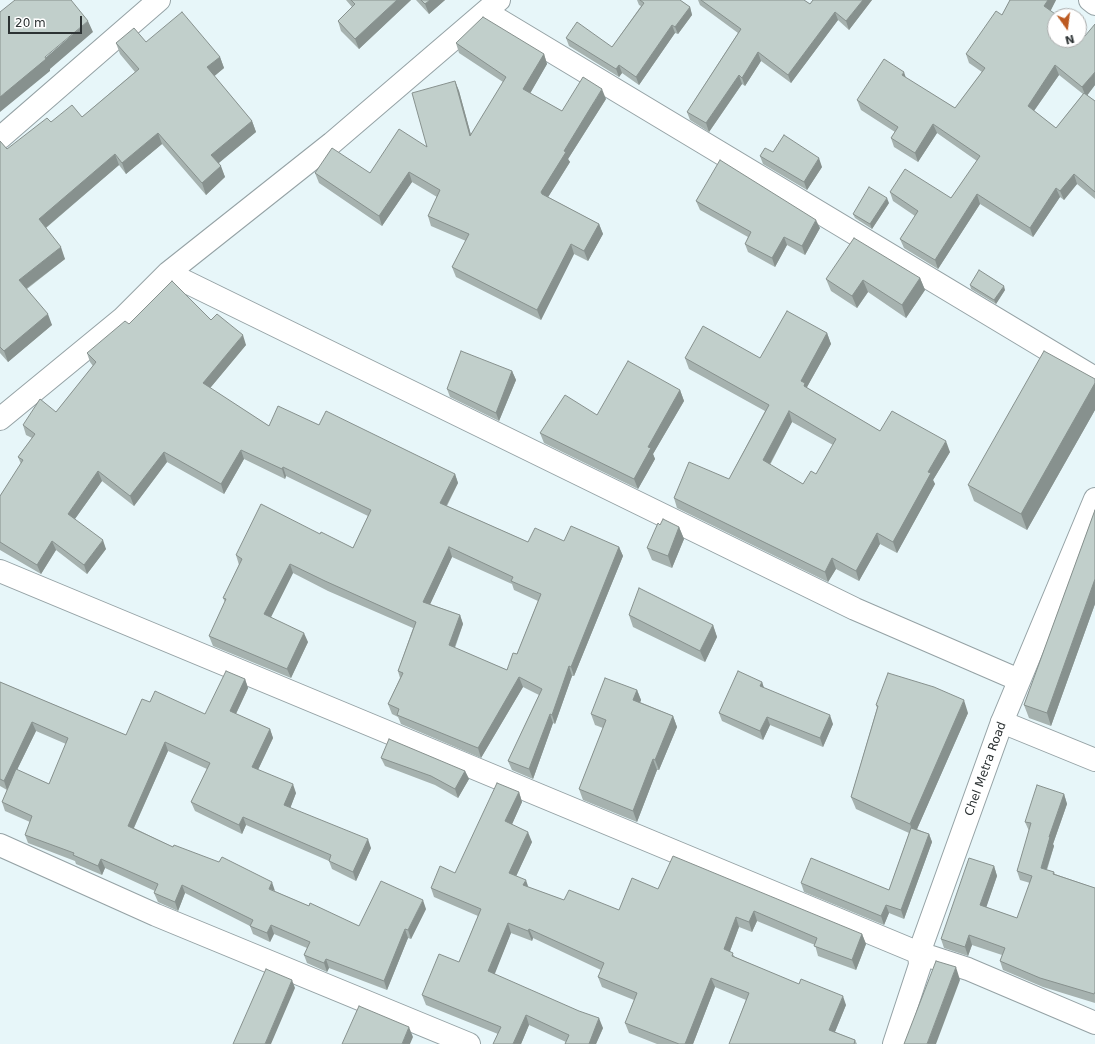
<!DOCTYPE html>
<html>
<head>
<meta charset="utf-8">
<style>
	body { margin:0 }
	#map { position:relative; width:1095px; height:1044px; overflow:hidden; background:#e7f6f9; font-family:"DejaVu Sans",sans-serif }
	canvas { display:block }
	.north { position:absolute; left:1047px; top:8px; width:40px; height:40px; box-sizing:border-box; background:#fff; border:1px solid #abadad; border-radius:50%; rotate:166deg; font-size:11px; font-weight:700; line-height:16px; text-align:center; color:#2c3233 }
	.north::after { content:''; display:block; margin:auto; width:14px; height:18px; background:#bc5a21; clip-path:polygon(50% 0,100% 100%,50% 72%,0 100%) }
	.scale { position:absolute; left:8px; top:16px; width:74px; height:18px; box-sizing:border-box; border:2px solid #2c3233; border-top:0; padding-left:5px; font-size:12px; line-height:14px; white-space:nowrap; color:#2c3233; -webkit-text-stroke:3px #fff; paint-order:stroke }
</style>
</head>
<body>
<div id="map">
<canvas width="1095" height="1044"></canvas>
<div class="north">N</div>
<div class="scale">20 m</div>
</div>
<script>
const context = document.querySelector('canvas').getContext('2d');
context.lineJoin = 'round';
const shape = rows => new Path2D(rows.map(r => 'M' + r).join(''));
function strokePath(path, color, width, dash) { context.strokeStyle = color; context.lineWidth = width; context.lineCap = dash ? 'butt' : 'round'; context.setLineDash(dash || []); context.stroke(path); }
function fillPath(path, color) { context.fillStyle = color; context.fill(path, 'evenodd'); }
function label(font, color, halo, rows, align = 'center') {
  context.font = font + ' "DejaVu Sans",sans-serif'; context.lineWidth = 3; context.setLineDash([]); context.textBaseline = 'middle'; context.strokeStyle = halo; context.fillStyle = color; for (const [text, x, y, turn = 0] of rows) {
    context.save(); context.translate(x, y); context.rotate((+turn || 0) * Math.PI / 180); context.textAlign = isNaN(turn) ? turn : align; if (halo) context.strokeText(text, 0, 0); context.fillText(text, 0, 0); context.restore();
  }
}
const street = shape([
	[1090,0,1095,4],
	[486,12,1095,378],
	[0,138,159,0],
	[168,273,855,609,1019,680],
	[0,419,123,318,168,273,332,143,499,0],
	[0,571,919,953,968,969,1095,1023],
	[1002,722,1095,760],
	[0,845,156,915,469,1044]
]);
const secondary = shape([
	[894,1044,920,965,919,953,1002,722,1095,499]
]);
strokePath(street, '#95a2a5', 24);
strokePath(secondary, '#95a2a5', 24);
strokePath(street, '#fff', 22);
strokePath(secondary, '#fff', 22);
fillPath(shape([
	[346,0,411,0,359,49,341,31,338,21,352,7],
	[416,0,445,0,429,14],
	[637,0,680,0,690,7,692,15,678,34,675,33,639,85,622,73,619,77,569,46,566,38,612,47,641,6,639,5],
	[698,0,804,0,810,4,813,0,872,0,849,30,838,20,791,83,761,61,745,86,742,84,709,132,690,120,687,112,738,33,700,5],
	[1010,0,1056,0,1050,11,1095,85,1087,95,1095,101,1095,199,1077,184,1064,200,1060,197,1033,237,980,204,938,269,904,248,900,239,915,216,893,201,890,192,951,198,977,161,937,133,918,162,894,147,891,138,895,132,861,110,857,100,906,78,955,108,982,72,969,63,966,54,1002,15],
	[1059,75,1083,94,1056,128,1034,111],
	[146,42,220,57,224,68,214,76,252,121,256,132,219,163,225,177,206,195,162,144,126,174,119,165,46,228,65,259,27,289,52,325,8,362,0,353,0,141,7,149,51,122,82,117,135,72,120,54,116,43],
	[456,43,544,54,547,64,530,93,562,111,606,99,568,159,570,162,548,197,599,224,603,234,588,261,574,254,541,320,456,277,452,267,466,241,431,226,428,216,437,197,412,182,382,226,319,183,315,173,370,173,427,147,455,81,459,91,471,135,503,82,459,53],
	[773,152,822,167,807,190,763,164,760,156],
	[696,201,820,228,805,255,787,245,775,267,748,252,745,244,748,237,700,210],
	[889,203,872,229,855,218,853,214],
	[920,278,925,290,906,318,868,292,857,308,831,291,826,279],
	[970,285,1005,290,996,304,971,289],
	[211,320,246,345,210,388,269,426,319,425,455,474,458,483,447,506,528,542,564,541,619,547,623,556,574,676,572,676,555,724,553,723,533,779,512,770,508,761,539,695,523,687,481,758,401,724,398,717,392,714,388,704,400,678,398,671,413,628,328,591,293,573,271,617,308,642,291,678,213,646,209,636,225,602,223,598,239,565,236,555,320,534,353,548,368,516,286,476,285,479,244,459,224,494,167,462,134,506,102,481,75,519,106,549,87,574,56,550,41,574,0,550,0,496,21,464,18,457,32,438,26,435,23,425,56,412,93,366,90,362,87,353,129,324],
	[452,557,512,584,514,590,538,601,517,654,507,670,455,648,463,624,460,615,430,604],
	[827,333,831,344,807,387,807,388,880,431,950,452,933,480,935,484,897,553,880,544,859,581,836,569,828,582,677,508,674,498,729,479,765,411,689,369,685,358,760,358],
	[792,422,833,445,816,474,803,484,770,465],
	[512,371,516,380,499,421,450,397,447,389],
	[1095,379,1095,410,1027,530,974,501,968,485],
	[680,390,684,401,653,454,655,459,638,489,544,443,540,433,597,415],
	[1095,510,1095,604,1051,726,1029,718,1024,705],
	[660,525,679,527,684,539,672,568,652,560,647,548],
	[629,615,713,625,717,637,705,662,633,627],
	[245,679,248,688,236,714,270,729,273,738,258,770,296,793,290,808,371,848,356,881,332,869,329,861,246,825,242,834,195,811,191,802,207,769,168,751,134,828,173,847,309,906,359,926,426,909,411,939,408,938,387,990,329,968,327,972,307,963,304,955,307,948,274,934,270,942,253,934,250,926,185,893,178,911,158,902,154,893,155,891,105,868,102,875,76,864,75,861,28,843,25,835,30,822,5,811,2,802,7,790,0,786,0,682,126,735,150,702,205,714],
	[36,731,66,744,49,784,17,770],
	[762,682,764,688,833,724,823,747,770,725,763,740,722,721,719,713],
	[637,690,641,700,640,702,673,716,677,727,659,770,657,770,637,822,583,800,579,789,603,728,595,725,591,714],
	[876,705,968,713,917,829,929,834,932,842,904,919,889,913,884,925,804,892,801,883,889,890,909,833,856,809,851,797,877,708],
	[381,758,465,771,469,779,458,798,435,785,385,766],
	[519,792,522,802,512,824,532,842,516,876,528,887,564,900,619,910,658,889,862,934,866,944,856,970,818,956,815,945,757,921,752,932,739,927,730,951,735,957,846,1005,835,1032,855,1040,857,1044,729,1044,746,1000,715,987,693,1044,657,1044,629,1033,625,1023,634,1000,602,987,598,977,601,970,533,938,532,941,511,933,494,974,603,1028,596,1044,565,1044,566,1042,529,1025,521,1044,493,1044,498,1034,426,1005,422,995,459,962,478,916,434,897,431,888,455,873],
	[1064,794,1067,804,1053,844,1054,846,1047,870,1054,872,1055,874,1095,888,1095,1003,1043,987,1003,970,1000,961,1002,955,972,945,968,956,944,948,941,939,994,866,997,876,986,907,1017,918,1030,883,1020,880,1017,871,1029,831,1025,822]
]), '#a6b2af');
fillPath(shape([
	[397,0,411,0,359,49,355,39],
	[430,0,445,0,429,14,425,4],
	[863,0,872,0,849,30,846,21],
	[1048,0,1056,0,1048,16,1044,6],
	[690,7,692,15,678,34,675,27],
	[835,12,838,20,791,83,788,75],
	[88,21,93,32,50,69,50,71,0,112,0,97],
	[672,25,675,33,639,85,636,77],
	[758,52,761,61,745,86,742,78],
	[544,54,547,64,527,99,523,89],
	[220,57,224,68,211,79,207,67],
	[619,65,622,73,619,77,616,69],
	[1055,65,1059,75,1031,115,1028,106],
	[904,72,907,81,902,75],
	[1095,72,1095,85,1086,97,1082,87],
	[739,75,742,84,709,132,706,123],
	[455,81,459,91,474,146,470,136],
	[602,89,606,99,568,159,570,162,545,202,541,192,564,151],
	[252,121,256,132,215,166,211,155],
	[933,124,937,133,918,162,915,153],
	[158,133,162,144,126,174,122,163],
	[115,154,119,165,43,230,39,219],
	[819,158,822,167,807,190,804,182],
	[221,166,225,177,206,195,202,183],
	[409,172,412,182,382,226,379,216],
	[1074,174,1077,184,1064,200,1060,191],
	[1056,188,1060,197,1033,237,1030,228],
	[977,194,980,204,938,269,935,260],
	[887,198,889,203,872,229,870,224],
	[816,220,820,228,805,255,802,246],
	[599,224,603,234,588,261,584,251],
	[784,237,787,245,775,267,772,258],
	[571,244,574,254,541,320,537,310],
	[61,247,65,259,23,291,19,280],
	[920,278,925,290,906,318,902,305],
	[863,280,868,292,857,308,852,296],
	[1004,286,1005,290,996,304,994,300],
	[48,314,52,325,8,362,4,351],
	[827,333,831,344,807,387,809,393,807,396,801,381],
	[243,335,246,345,206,393,203,383],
	[512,371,516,380,499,421,496,413],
	[1095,383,1095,410,1027,530,1021,514],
	[680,390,684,401,653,454,655,459,638,489,634,479,648,447],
	[789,411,792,422,766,471,763,460],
	[946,441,950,452,933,480,935,484,897,553,893,542,928,472],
	[241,450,244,459,224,494,221,484],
	[164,452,167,462,134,506,130,496],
	[283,467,286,476,285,479,282,469],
	[98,471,102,481,72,523,68,514],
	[455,474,458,483,443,512,440,503],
	[679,527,684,539,672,568,668,556],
	[877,533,880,544,859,581,856,571],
	[103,540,106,549,87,574,84,565],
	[52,541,56,550,41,574,37,565],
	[449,547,452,557,427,611,423,602],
	[619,547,623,556,574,676,571,667],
	[832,558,836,569,828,582,825,572],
	[290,564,293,573,268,623,264,614],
	[1095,579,1095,604,1051,726,1047,713],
	[460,615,463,624,452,654,449,645],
	[713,625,717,637,705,662,700,651],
	[304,633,308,642,291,678,287,669],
	[569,666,572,676,555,724,552,715],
	[519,677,523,687,481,758,478,748],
	[245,679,248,688,233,720,230,711],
	[762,682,765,691,760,686],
	[637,690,641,700,637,711,633,700],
	[964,700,968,713,914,836,910,824],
	[550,714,553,723,533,779,529,769],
	[830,715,833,724,823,747,820,738],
	[673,716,677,727,659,770,655,760],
	[767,717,770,725,763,740,760,731],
	[32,722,36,731,7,790,4,781],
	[270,729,273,738,255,776,252,767],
	[165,742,168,751,131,834,128,826],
	[653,759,657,770,637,822,633,811],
	[465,771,469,779,458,798,455,789],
	[293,784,296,793,288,814,284,805],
	[519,792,522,802,509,831,505,821],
	[1064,794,1067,804,1053,844,1054,846,1044,877,1041,868,1049,837],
	[243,817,246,825,242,834,239,825],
	[528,832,532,842,513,883,509,873],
	[929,834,932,842,904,919,901,910],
	[368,839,371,848,356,881,353,872],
	[101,859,105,868,102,875,98,866],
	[994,866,997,876,984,914,980,905],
	[526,880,529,889,523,885],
	[272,882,275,891,269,889],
	[182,885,185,893,178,911,175,902],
	[423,900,426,909,411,939,408,930],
	[886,905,889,913,884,925,881,916],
	[754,911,757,921,752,932,749,922],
	[736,917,739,927,727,959,724,949],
	[508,923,511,933,492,981,488,971],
	[271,925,274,934,270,942,267,933],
	[405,929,408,938,387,990,384,981],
	[529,929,533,938,532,941,528,931],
	[862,934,866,944,856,970,852,960],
	[969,935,972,945,968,956,965,947],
	[326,959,329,968,327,972,324,963],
	[956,967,960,980,936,1044,927,1044],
	[711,978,715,987,693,1044,685,1044],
	[292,980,295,988,271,1044,265,1044],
	[843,996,846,1005,832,1039,829,1030],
	[526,1015,529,1025,521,1044,513,1044],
	[599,1018,603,1028,596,1044,589,1044],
	[409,1027,413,1037,410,1044,402,1044]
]), '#87918e');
const building = shape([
	[15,0,71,0,88,21,45,57,46,59,0,97,0,12,15,0],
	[351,0,397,0,355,39,338,21,355,4,351,0],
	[421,0,430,0,425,4,421,0],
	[640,0,680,0,690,7,675,27,672,25,636,77,619,65,616,69,566,38,577,22,612,47,644,3,640,0],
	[701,0,804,0,810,4,813,0,863,0,846,21,835,12,788,75,758,52,742,78,739,75,706,123,687,112,741,29,701,0],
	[1010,0,1048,0,1044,6,1058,16,1055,16,1055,40,1079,40,1079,32,1085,36,1095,24,1095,72,1082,87,1055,65,1028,106,1056,128,1084,93,1095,101,1095,192,1074,174,1060,191,1056,188,1030,228,977,194,935,260,900,239,918,211,890,192,905,169,951,198,980,156,933,124,915,153,891,138,898,127,857,100,884,59,904,72,902,75,955,108,985,68,966,54,996,11,1002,15,1010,0],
	[182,12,220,57,207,67,252,121,211,155,221,166,202,183,158,133,122,163,115,154,39,219,61,247,19,280,48,314,4,351,0,347,0,141,7,149,47,118,51,122,72,105,82,117,139,69,116,43,134,28,146,42,182,12],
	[483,17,544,54,523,89,562,111,583,77,602,89,564,151,566,152,541,192,542,194,599,224,584,251,571,244,537,310,452,267,469,234,428,216,440,190,409,172,379,216,315,173,332,148,370,173,399,129,427,147,412,93,455,81,470,136,506,77,456,43,483,17],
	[784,135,819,158,804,182,760,156,765,148,773,152,784,135],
	[720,160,816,220,802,246,784,237,772,258,745,244,751,232,696,201,720,160],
	[869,187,887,198,870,224,853,214,869,187],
	[854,238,920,278,902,305,863,280,852,296,826,279,854,238],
	[979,270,1004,286,994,300,970,285,979,270],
	[172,281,211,320,217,314,243,335,203,383,269,426,278,406,319,425,326,411,455,474,440,503,528,542,535,528,564,541,571,526,619,547,571,667,569,666,552,715,550,714,529,769,508,761,542,689,519,677,478,748,397,715,399,709,388,704,403,673,398,671,416,622,325,581,290,564,264,614,304,633,287,669,209,636,226,599,223,598,242,559,236,555,261,504,320,534,321,532,353,548,371,510,283,467,282,469,241,450,221,484,164,452,130,496,98,471,68,514,103,540,84,565,52,541,37,565,0,542,0,496,23,460,18,457,35,434,23,425,40,399,56,412,96,362,87,353,125,321,129,324,172,281],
	[449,547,513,577,511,581,541,594,517,654,513,653,507,670,449,645,460,615,423,602,449,547],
	[787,311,827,333,801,381,805,383,804,386,880,431,892,411,946,441,928,472,931,473,893,542,877,533,856,571,832,558,825,572,674,498,689,462,729,479,769,405,685,358,703,326,760,358,787,311],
	[789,411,836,439,816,474,811,471,803,484,763,460,789,411],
	[461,351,512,371,496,413,447,389,461,351],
	[1044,351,1095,379,1095,383,1021,514,968,485,1044,351],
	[628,361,680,390,648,447,651,448,634,479,540,433,565,395,597,415,628,361],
	[1095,510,1095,579,1047,713,1024,705,1095,510],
	[663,519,679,527,668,556,647,548,658,523,660,525,663,519],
	[639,588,713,625,700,651,629,615,639,588],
	[226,671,245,679,230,711,270,729,252,767,293,784,284,805,368,839,353,872,329,861,331,855,243,817,239,825,191,802,210,763,165,742,128,826,173,847,174,845,219,862,222,857,272,882,269,889,309,906,310,903,359,926,381,881,423,900,408,930,405,929,384,981,326,959,324,963,304,955,310,942,271,925,267,933,250,926,253,920,182,885,175,902,154,893,158,884,101,859,98,866,73,855,74,853,25,835,32,816,2,802,16,769,49,784,68,738,32,722,4,781,0,779,0,682,126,735,142,699,150,702,155,691,205,714,226,671],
	[738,671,762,682,760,686,830,715,820,738,767,717,760,731,719,713,738,671],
	[888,673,934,687,964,700,910,824,851,797,878,706,876,705,888,673],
	[605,678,637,690,633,700,673,716,655,760,653,759,633,811,579,789,606,720,591,714,605,678],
	[389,739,465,771,455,789,431,776,381,758,389,739],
	[497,783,519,792,505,821,528,832,509,873,526,880,523,885,564,900,569,890,619,910,632,878,658,889,673,856,862,934,852,960,814,946,817,938,754,911,749,922,736,917,724,949,733,953,732,956,799,984,801,979,843,996,829,1030,855,1040,854,1044,729,1044,749,993,711,978,685,1044,679,1044,625,1023,637,993,598,977,604,963,529,929,528,931,508,923,488,971,579,1011,599,1018,589,1044,565,1044,569,1035,526,1015,513,1044,493,1044,501,1027,422,995,439,954,459,962,481,909,431,888,440,866,455,873,497,783],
	[1037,785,1064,794,1049,837,1050,837,1041,868,1054,872,1053,874,1095,888,1095,992,1094,994,1040,978,1000,961,1005,948,969,935,965,947,941,939,969,858,994,866,980,905,1017,918,1032,876,1017,871,1031,823,1025,822,1037,785],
	[911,828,929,834,901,910,886,905,881,916,801,883,811,858,889,890,911,828],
	[936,961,956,967,927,1044,904,1044,936,961],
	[266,969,292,980,265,1044,233,1044,266,969],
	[359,1006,409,1027,402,1044,342,1044,359,1006]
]);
fillPath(building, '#c1cfcb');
strokePath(building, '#87918e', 1);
label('12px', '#2c3233', '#fff', [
	["Chel Metra Road",986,769,-70]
]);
</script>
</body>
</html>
